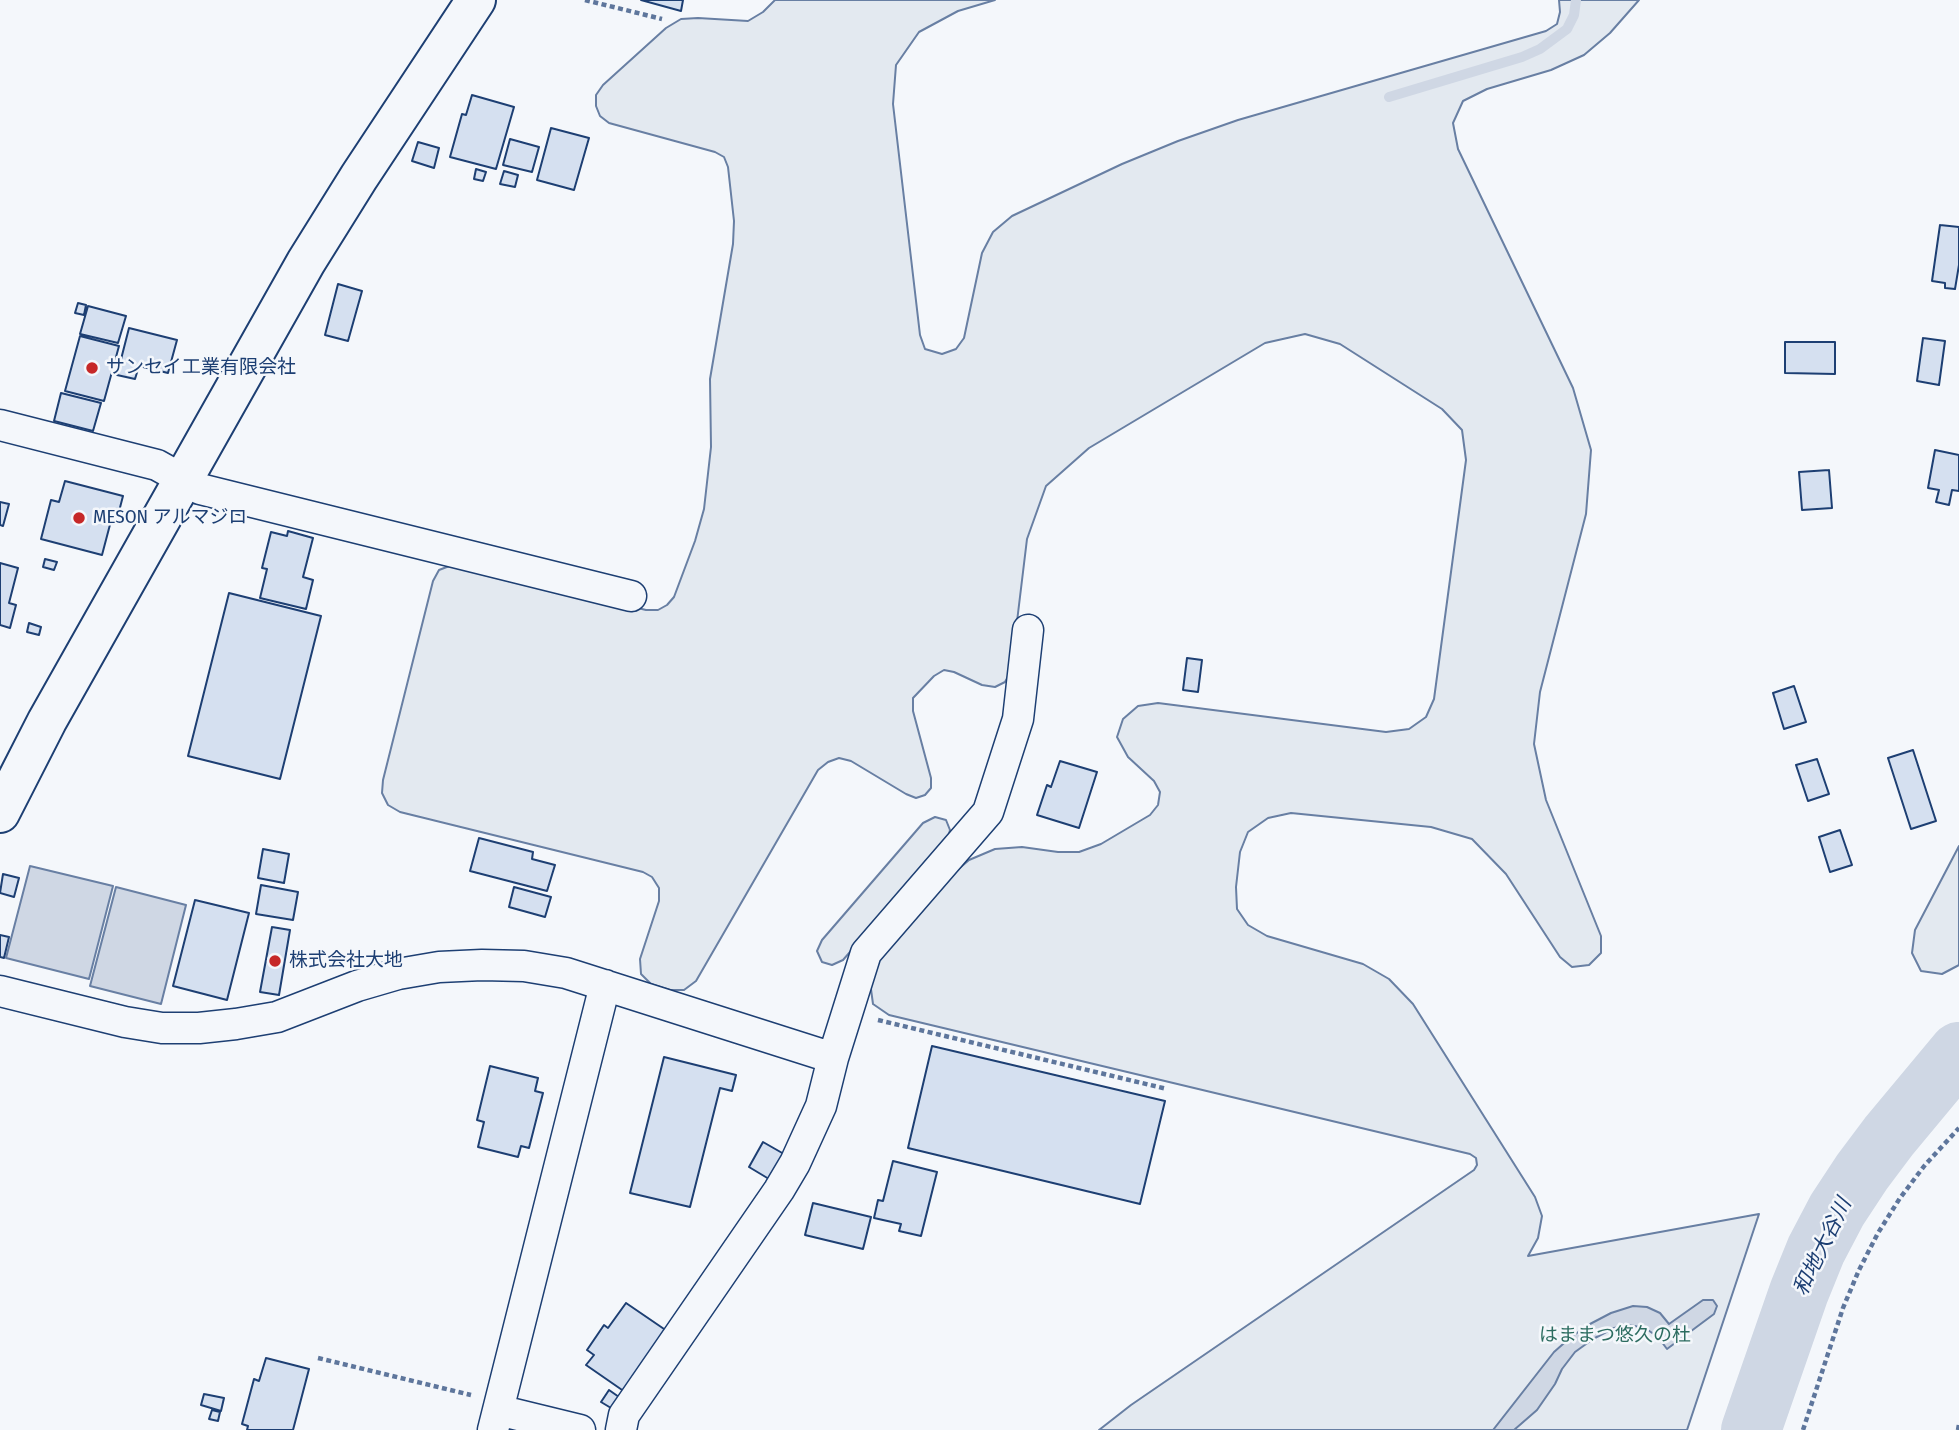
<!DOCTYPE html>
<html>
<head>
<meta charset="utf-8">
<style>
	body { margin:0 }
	canvas { display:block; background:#f4f7fb }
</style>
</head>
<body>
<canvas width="1959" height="1430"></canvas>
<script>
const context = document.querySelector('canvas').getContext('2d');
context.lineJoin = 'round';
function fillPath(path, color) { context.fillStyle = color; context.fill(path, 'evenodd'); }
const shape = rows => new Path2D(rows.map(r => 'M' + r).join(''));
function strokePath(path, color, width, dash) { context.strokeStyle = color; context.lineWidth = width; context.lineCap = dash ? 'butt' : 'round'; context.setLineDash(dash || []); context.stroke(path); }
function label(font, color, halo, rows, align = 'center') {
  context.font = font + ' "Fira Sans Condensed","Noto Sans JP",sans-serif'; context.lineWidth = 5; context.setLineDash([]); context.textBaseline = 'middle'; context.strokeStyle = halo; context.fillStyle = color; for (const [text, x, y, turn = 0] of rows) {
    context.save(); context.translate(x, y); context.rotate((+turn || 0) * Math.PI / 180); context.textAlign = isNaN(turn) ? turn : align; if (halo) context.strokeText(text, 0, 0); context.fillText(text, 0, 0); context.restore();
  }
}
const green = shape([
	[775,0,995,0,958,11,919,32,896,65,893,104,920,335,925,349,942,354,956,349,964,338,982,253,993,232,1012,216,1122,164,1178,141,1238,120,1546,31,1557,24,1560,12,1559,0,1639,0,1610,33,1584,55,1551,70,1487,89,1463,101,1453,123,1458,149,1573,388,1591,450,1586,514,1540,692,1534,744,1546,800,1601,936,1601,953,1589,965,1572,967,1560,957,1506,874,1472,839,1431,827,1291,813,1268,818,1248,832,1240,852,1236,887,1237,909,1248,925,1267,936,1363,964,1389,979,1413,1004,1535,1197,1542,1216,1538,1238,1528,1256,1759,1214,1687,1430,1099,1430,1131,1405,1474,1170,1477,1165,1476,1158,1470,1154,889,1015,873,1004,870,982,880,959,948,878,969,860,995,849,1022,847,1058,852,1079,852,1101,844,1150,815,1158,805,1160,792,1154,781,1128,757,1117,737,1123,719,1138,706,1158,703,1386,732,1409,729,1426,717,1434,699,1466,460,1462,430,1442,409,1340,344,1305,334,1265,343,1089,448,1046,486,1027,539,1011,671,1005,682,995,687,982,685,954,672,944,670,934,676,913,698,913,711,931,778,931,788,925,795,916,798,906,794,851,761,839,758,828,762,818,770,696,981,684,990,670,990,651,984,641,974,640,959,659,901,659,888,652,877,643,872,400,812,388,805,382,793,383,780,433,581,439,570,452,565,465,565,646,610,658,610,667,605,674,597,695,541,704,509,711,447,710,379,733,244,734,221,728,167,724,157,715,152,609,123,600,116,596,106,596,95,603,85,666,28,681,19,698,18,748,21,763,12,775,0],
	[935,817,946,820,950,830,947,841,843,960,832,965,822,962,817,951,822,940,923,823,935,817],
	[1959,846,1959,965,1942,974,1921,971,1912,953,1915,930,1959,846]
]);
fillPath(green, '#e3e9f0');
strokePath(green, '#687fa3', 2);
const water = shape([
	[30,866,113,886,89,979,6,958,30,866],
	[116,887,186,905,161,1004,90,986,116,887],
	[1703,1300,1713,1300,1717,1306,1714,1314,1667,1349,1658,1337,1645,1328,1629,1325,1614,1328,1593,1339,1575,1352,1562,1369,1555,1384,1537,1410,1514,1430,1493,1430,1554,1352,1571,1337,1590,1324,1611,1313,1633,1306,1647,1307,1660,1313,1669,1324,1703,1300]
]);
fillPath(water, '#cfd7e4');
strokePath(water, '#687fa3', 2);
strokePath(shape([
	[1389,97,1522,57,1540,49,1567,29,1574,15,1576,0]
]), '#cfd7e4', 10);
strokePath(shape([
	[1751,1430,1799,1292,1816,1250,1837,1210,1862,1172,1889,1136,1959,1052]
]), '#cfd7e4', 60);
const building = shape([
	[641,0,683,0,681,11,641,0],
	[472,95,514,107,496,169,450,157,462,114,466,115,472,95],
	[551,128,589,138,574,190,537,180,551,128],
	[510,139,539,147,532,172,503,165,510,139],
	[418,142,439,148,434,168,412,161,418,142],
	[476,169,486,172,483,181,474,179,476,169],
	[504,171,518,175,515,187,500,184,504,171],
	[1940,225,1959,227,1959,265,1955,289,1945,288,1945,283,1932,281,1940,225],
	[338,284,362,291,348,341,325,335,338,284],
	[78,303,86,305,84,315,75,313,78,303],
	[88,306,126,316,118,343,80,334,88,306],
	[129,328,177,340,168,373,139,366,135,379,117,375,129,328],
	[80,336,119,346,104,401,65,391,80,336],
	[1923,338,1945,341,1939,385,1917,381,1923,338],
	[1785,342,1835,342,1835,374,1785,373,1785,342],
	[61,393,101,403,93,431,54,421,61,393],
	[1935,450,1959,455,1959,491,1952,490,1949,505,1936,502,1939,490,1928,488,1935,450],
	[1829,470,1832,508,1802,510,1799,472,1829,470],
	[65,481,123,496,117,519,112,517,102,555,41,539,51,500,59,502,65,481],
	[0,502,9,504,3,526,0,525,0,502],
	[288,531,313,538,303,577,313,580,306,609,260,598,267,569,262,568,271,532,287,536,288,531],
	[45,559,57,562,54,570,43,567,45,559],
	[0,563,18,568,9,603,16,605,10,628,0,625,0,563],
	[229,593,321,616,280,779,188,756,229,593],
	[29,623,41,627,39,635,27,632,29,623],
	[1187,658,1202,660,1198,692,1183,690,1187,658],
	[1794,686,1806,722,1784,729,1773,693,1794,686],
	[1913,750,1936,821,1911,829,1888,758,1913,750],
	[1817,759,1829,794,1808,801,1796,765,1817,759],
	[1060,761,1097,772,1079,828,1037,815,1047,785,1051,787,1060,761],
	[1840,830,1852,865,1830,872,1819,837,1840,830],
	[479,838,533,852,532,859,555,865,547,891,470,871,479,838],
	[263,849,289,854,284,883,258,878,263,849],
	[3,874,19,878,14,897,0,893,3,874],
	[261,885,298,892,293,920,256,914,261,885],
	[514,887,551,897,545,917,509,907,514,887],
	[195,900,249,913,227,1000,173,986,195,900],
	[272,927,290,930,279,995,260,992,272,927],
	[0,935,9,937,4,958,0,957,0,935],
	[932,1046,1165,1101,1140,1204,908,1148,932,1046],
	[664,1057,736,1075,732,1091,720,1088,690,1207,630,1193,664,1057],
	[490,1066,538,1078,535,1091,543,1093,529,1148,521,1146,518,1157,478,1147,484,1122,477,1120,490,1066],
	[763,1142,784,1154,769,1179,749,1167,763,1142],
	[893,1161,937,1172,921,1236,899,1231,901,1224,874,1218,878,1200,883,1201,893,1161],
	[813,1203,871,1217,863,1249,805,1235,813,1203],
	[626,1303,667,1331,625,1392,586,1365,594,1355,587,1350,604,1325,608,1328,626,1303],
	[266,1358,309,1369,293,1430,247,1430,248,1426,242,1424,254,1379,259,1381,266,1358],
	[609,1390,619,1397,611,1408,601,1402,609,1390],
	[204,1394,224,1398,221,1411,201,1405,204,1394],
	[212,1410,220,1412,218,1421,209,1419,212,1410]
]);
fillPath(building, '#d5e0f0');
strokePath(building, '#1d3f73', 2);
const street = shape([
	[0,425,157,465,200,489,631,596],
	[0,991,125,1022,162,1028,199,1028,236,1024,277,1017,357,986,398,974,439,967,482,965,524,966,566,973,833,1058],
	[498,1410,580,1430],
	[493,1430,605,985],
	[621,1430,624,1415,779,1190,795,1163,821,1106,833,1058,866,953,988,812,1018,719,1028,630]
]);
const secondary = shape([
	[0,813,47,721,306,262,359,177,476,0]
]);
strokePath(street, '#1d3f73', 33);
strokePath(secondary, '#1d3f73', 42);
strokePath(shape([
	[585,0,662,19],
	[878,1020,1167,1089],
	[318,1358,471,1395],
	[1803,1430,1843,1308,1859,1270,1878,1233,1900,1198,1925,1165,1959,1128],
	[1958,1430,1959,1424]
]), '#5e769c', 4.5, [5, 3.5]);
strokePath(street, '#f4f7fb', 30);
strokePath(secondary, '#f4f7fb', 38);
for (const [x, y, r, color] of [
	[92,368,7,"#c62828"],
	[79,518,7,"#c62828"],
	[275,961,7,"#c62828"]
]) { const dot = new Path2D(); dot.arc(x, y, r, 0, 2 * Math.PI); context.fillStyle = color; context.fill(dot); strokePath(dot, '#f4f7fb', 2.5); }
label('19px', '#1d3f73', '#f4f7fb', [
	["サンセイ工業有限会社",106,368],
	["MESON アルマジロ",93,518],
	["株式会社大地",289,961]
], 'left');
label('19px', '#2c6c60', '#f4f7fb', [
	["はままつ悠久の杜",1615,1336]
]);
label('italic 21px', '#1d3f73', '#f4f7fb', [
	["和地大谷川",1823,1247,-64]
]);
</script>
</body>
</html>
